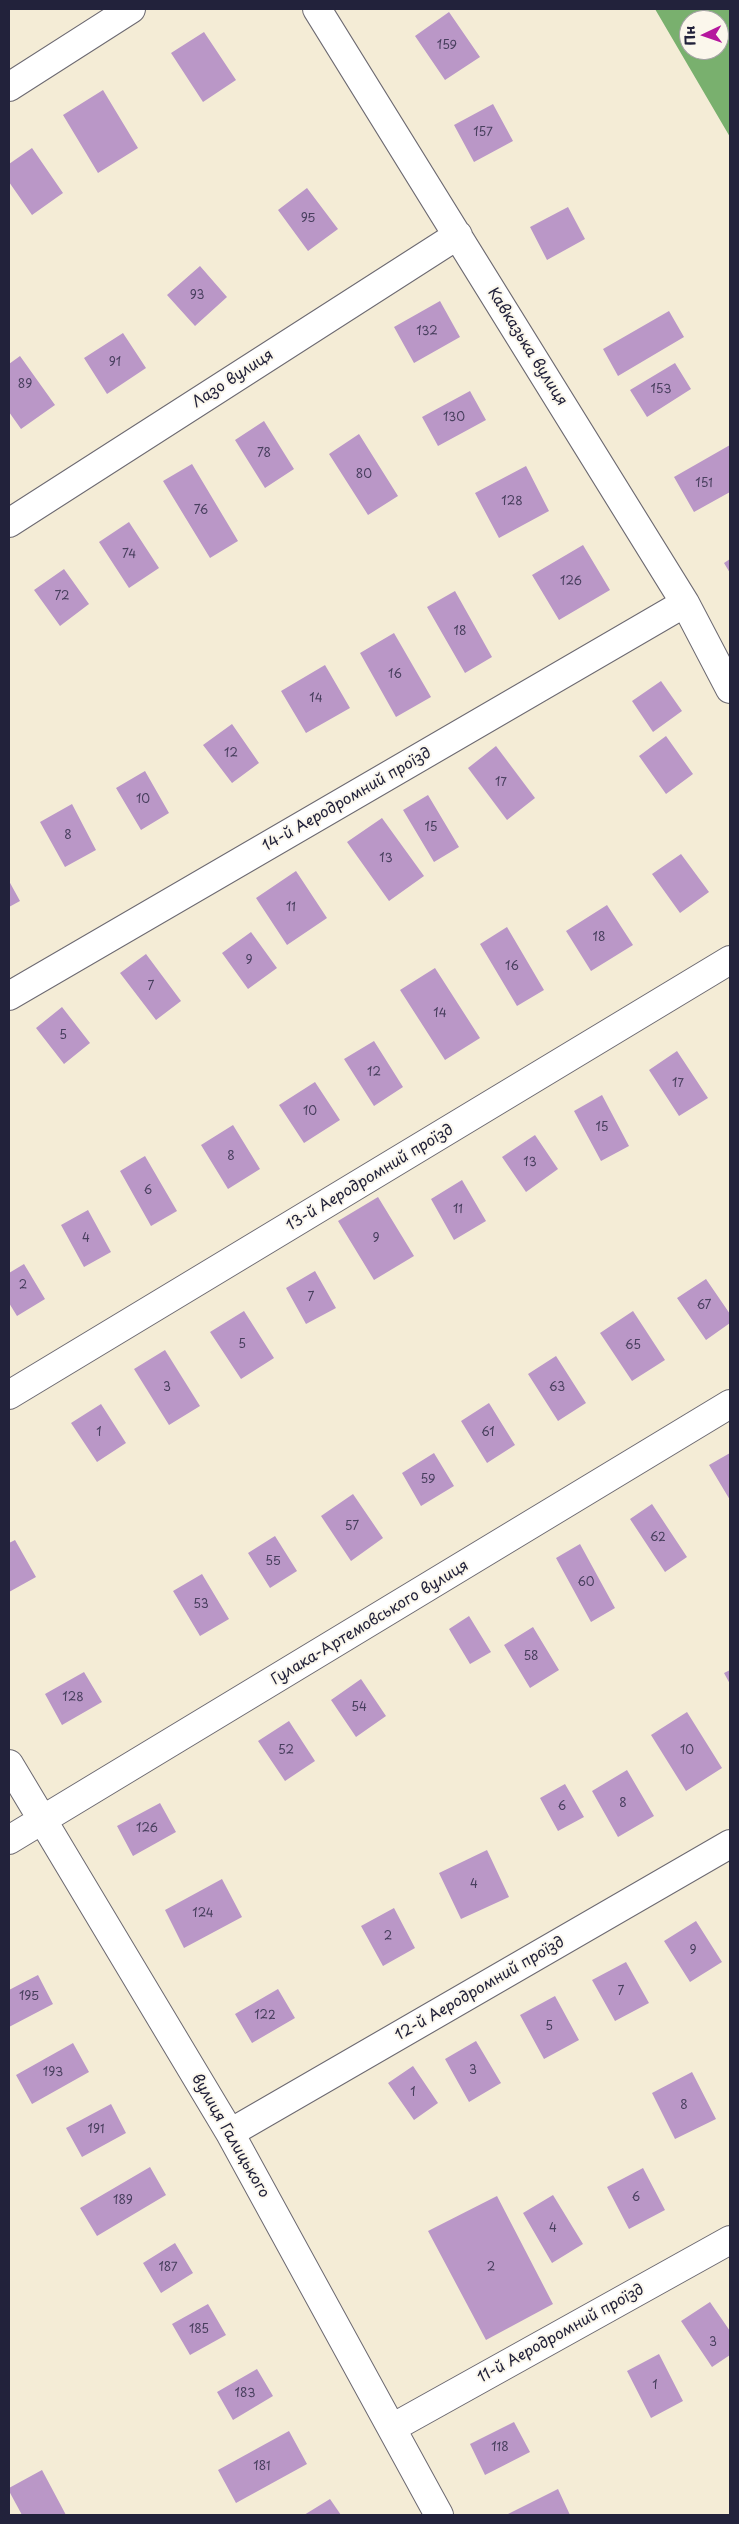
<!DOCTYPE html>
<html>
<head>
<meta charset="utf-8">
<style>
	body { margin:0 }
	#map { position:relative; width:739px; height:2524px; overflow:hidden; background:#f4ecd6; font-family:"Playpen Sans",sans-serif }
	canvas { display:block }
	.frame { position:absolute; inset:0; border:10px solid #22223b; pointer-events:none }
	.north { position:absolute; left:679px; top:10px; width:50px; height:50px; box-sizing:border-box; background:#fbf7ec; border:1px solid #a4a2a5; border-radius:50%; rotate:267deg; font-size:14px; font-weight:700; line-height:20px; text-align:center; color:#22223b }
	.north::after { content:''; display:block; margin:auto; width:18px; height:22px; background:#b5179e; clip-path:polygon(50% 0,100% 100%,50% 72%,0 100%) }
</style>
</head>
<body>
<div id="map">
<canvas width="739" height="2524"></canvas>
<div class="frame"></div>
<div class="north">Пн</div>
</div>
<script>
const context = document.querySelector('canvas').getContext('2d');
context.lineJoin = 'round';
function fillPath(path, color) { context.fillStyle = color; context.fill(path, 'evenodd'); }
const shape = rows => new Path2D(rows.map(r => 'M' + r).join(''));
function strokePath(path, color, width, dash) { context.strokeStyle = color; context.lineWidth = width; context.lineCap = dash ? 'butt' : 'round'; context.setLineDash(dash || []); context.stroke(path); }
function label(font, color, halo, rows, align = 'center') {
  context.font = font + ' "Playpen Sans",sans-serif'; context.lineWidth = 4; context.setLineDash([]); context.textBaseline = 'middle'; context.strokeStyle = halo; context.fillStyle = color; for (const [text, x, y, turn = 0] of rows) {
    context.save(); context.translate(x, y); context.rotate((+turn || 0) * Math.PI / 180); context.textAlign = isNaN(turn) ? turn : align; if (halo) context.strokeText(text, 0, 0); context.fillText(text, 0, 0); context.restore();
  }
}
fillPath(shape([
	[655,9,730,9,730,137],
	[689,20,719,20,719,50,689,50]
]), '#79b06e');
fillPath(shape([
	[449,12,480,57,445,80,415,36],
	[204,32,236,80,203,102,171,53],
	[103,90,138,148,98,173,63,115],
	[493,104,513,141,474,162,454,125],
	[32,148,63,193,32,215,9,182,9,164],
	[307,188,338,229,308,251,278,210],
	[568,207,585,239,547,260,530,227],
	[200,266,227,297,195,326,167,295],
	[440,301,460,337,414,363,394,327],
	[669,311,684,337,618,376,603,349],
	[123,333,146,368,107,394,84,358],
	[20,356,55,405,21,429,9,412,9,364],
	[675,363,691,389,647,417,630,390],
	[470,391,486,420,438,446,422,417],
	[264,421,294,469,265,488,235,440],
	[359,434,398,496,368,515,329,454],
	[730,445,730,492,694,512,674,477],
	[192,464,238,541,210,558,163,481],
	[526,466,549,511,499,538,475,493],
	[129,522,159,568,129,588,99,542],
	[583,545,610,590,559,620,532,575],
	[730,559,730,573,724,563],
	[64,569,89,604,60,626,34,590],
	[455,591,492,657,465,673,427,607],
	[394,633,431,697,396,717,360,653],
	[325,665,350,708,306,733,281,691],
	[661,681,682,711,653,732,632,701],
	[232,724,259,763,232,783,203,745],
	[666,736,693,774,666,794,639,756],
	[496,746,535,798,507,820,468,768],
	[145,771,169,813,141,830,116,788],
	[428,795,459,847,434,862,403,810],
	[72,804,96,850,65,867,40,822],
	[382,818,424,876,389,901,347,842],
	[681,854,709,892,680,913,652,874],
	[296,871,327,918,287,945,256,898],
	[9,881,20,901,9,907],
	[607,905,633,945,591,971,566,931],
	[507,927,544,990,517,1006,480,944],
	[251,932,277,968,248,989,222,953],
	[146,954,181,1001,156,1020,120,973],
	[435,968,480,1038,445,1060,400,990],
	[62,1007,90,1043,64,1064,36,1028],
	[374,1041,403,1087,374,1106,344,1059],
	[677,1051,708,1098,679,1116,649,1070],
	[315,1082,340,1120,304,1143,279,1105],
	[602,1095,629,1146,601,1161,574,1111],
	[233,1125,260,1169,228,1189,201,1145],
	[535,1135,558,1169,526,1192,502,1157],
	[145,1156,177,1211,151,1226,120,1171],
	[462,1180,486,1221,454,1240,431,1199],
	[378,1197,414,1256,374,1280,338,1221],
	[88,1210,111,1252,84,1267,61,1225],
	[24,1264,45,1299,17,1316,9,1303,9,1273],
	[315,1271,336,1308,306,1324,286,1288],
	[706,1279,730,1314,730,1323,706,1340,677,1298],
	[244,1311,274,1358,241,1379,210,1332],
	[633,1311,665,1360,632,1381,600,1333],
	[165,1350,200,1406,169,1425,134,1369],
	[556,1356,586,1403,558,1421,528,1374],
	[489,1403,515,1445,487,1463,461,1421],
	[101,1404,126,1443,97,1462,71,1423],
	[434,1453,454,1486,421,1506,402,1473],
	[730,1453,730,1500,709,1465],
	[353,1494,383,1538,351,1561,321,1516],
	[652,1504,687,1557,665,1572,630,1519],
	[275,1536,297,1571,270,1588,248,1553],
	[15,1540,36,1577,9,1592,9,1543],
	[580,1544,615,1608,591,1622,556,1558],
	[202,1574,229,1619,200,1636,173,1591],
	[469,1616,491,1652,470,1664,449,1629],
	[533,1627,559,1670,530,1688,504,1645],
	[730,1670,730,1684,724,1673],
	[84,1672,102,1702,62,1725,45,1694],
	[361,1679,386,1716,356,1737,331,1700],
	[687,1712,722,1768,686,1791,651,1735],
	[289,1721,315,1761,285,1781,258,1741],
	[627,1770,654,1816,618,1837,592,1791],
	[565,1784,584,1817,558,1831,540,1798],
	[160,1803,176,1832,133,1856,117,1826],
	[487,1850,509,1897,461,1919,439,1873],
	[222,1879,242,1917,184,1948,165,1910],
	[394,1908,415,1948,383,1966,361,1926],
	[696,1921,722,1962,690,1982,664,1941],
	[626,1962,649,2003,615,2021,592,1980],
	[38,1975,53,2004,9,2027,9,1990],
	[278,1989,295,2018,252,2043,235,2014],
	[555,1996,579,2040,544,2059,520,2015],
	[476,2041,501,2083,469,2102,445,2059],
	[73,2043,89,2072,32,2104,16,2075],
	[413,2066,438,2103,414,2120,388,2083],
	[692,2072,716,2119,675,2139,652,2093],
	[111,2104,126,2133,82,2157,66,2128],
	[150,2167,166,2195,97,2236,80,2208],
	[643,2168,665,2210,629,2229,607,2187],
	[553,2195,583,2244,552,2263,523,2213],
	[497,2196,553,2304,486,2340,428,2231],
	[175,2243,193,2273,161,2293,143,2263],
	[710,2302,730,2331,730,2355,712,2367,681,2321],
	[208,2304,226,2335,190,2355,172,2324],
	[659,2354,683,2401,651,2418,627,2371],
	[257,2369,273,2396,233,2420,217,2392],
	[514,2422,530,2452,485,2475,470,2444],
	[289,2431,307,2464,236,2503,218,2470],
	[42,2470,66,2515,22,2515,9,2491,9,2488],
	[558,2489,570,2515,509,2515,508,2514],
	[330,2499,341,2515,304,2515]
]), '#ba97c7');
const minor = shape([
	[317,9,685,603,730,689],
	[9,87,131,9],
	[9,523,458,235],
	[9,996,685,603],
	[9,1395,730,960],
	[9,1764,230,2133,439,2515],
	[9,1840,730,1404],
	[230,2133,730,1844],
	[392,2428,730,2240]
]);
strokePath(minor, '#6c6971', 30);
strokePath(minor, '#fff', 28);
label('12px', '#483f5e', null, [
	["159",447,46],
	["157",483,133],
	["95",308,219],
	["93",197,296],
	["132",427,332],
	["91",115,363],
	["89",25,385],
	["153",661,390],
	["130",454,418],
	["78",264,454],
	["80",364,475],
	["151",704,484],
	["128",512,502],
	["76",201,511],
	["74",129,555],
	["126",571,582],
	["72",62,597],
	["18",460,632],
	["16",395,675],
	["14",316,699],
	["12",231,754],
	["17",501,783],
	["10",143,800],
	["15",431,828],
	["8",68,836],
	["13",386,859],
	["11",291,908],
	["18",599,938],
	["9",249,961],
	["16",512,967],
	["7",151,987],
	["14",440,1014],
	["5",63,1036],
	["12",374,1073],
	["17",678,1084],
	["10",310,1112],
	["15",602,1128],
	["8",231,1157],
	["13",530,1163],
	["6",148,1191],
	["11",458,1210],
	["4",86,1239],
	["9",376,1239],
	["2",23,1286],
	["7",311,1298],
	["67",704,1306],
	["5",242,1345],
	["65",633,1346],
	["3",167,1388],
	["63",557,1388],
	["1",99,1433],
	["61",488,1433],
	["59",428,1480],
	["57",352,1527],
	["62",658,1538],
	["55",273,1562],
	["60",586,1583],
	["53",201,1605],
	["58",531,1657],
	["128",73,1698],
	["54",359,1708],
	["52",286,1751],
	["10",687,1751],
	["8",623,1804],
	["6",562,1807],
	["126",147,1829],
	["4",474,1885],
	["124",203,1914],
	["2",388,1937],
	["9",693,1951],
	["7",621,1992],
	["195",29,1997],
	["122",265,2016],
	["5",549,2027],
	["3",473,2071],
	["193",53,2073],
	["1",413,2093],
	["8",684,2106],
	["191",96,2130],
	["6",636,2198],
	["189",123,2201],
	["4",553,2229],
	["187",168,2268],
	["2",491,2268],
	["185",199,2330],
	["3",713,2343],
	["1",655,2386],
	["183",245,2394],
	["118",500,2448],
	["181",262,2467]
]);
label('15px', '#22223b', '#fbf7ec', [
	["Кавказька вулиця",527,347,58],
	["Лазо вулиця",233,379,-33],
	["14-й Аеродромний проїзд",347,800,-30],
	["13-й Аеродромний проїзд",370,1178,-31],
	["Гулака-Артемовського вулиця",370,1623,-31],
	["12-й Аеродромний проїзд",480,1989,-30],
	["вулиця Галицького",230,2136,60],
	["11-й Аеродромний проїзд",561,2334,-29]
]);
</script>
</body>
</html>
